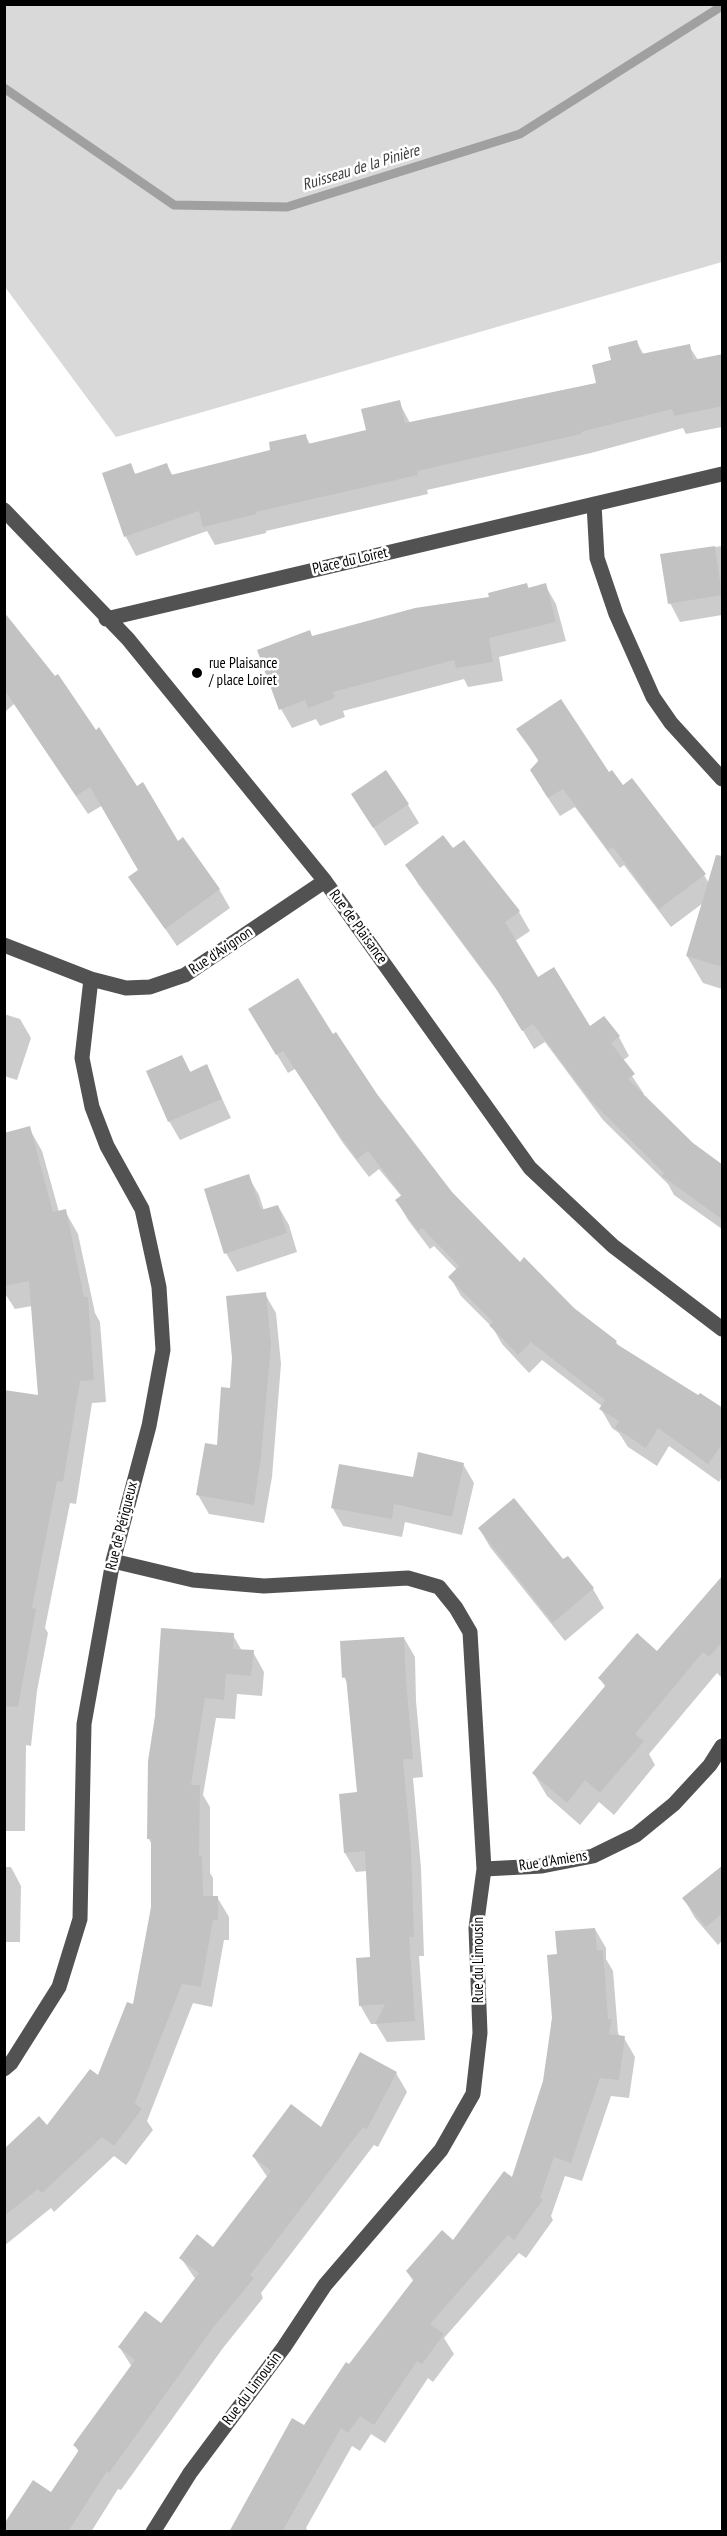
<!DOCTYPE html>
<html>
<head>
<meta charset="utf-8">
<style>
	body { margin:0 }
	#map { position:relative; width:727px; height:2536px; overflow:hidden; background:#fff; font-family:"PT Sans Narrow",sans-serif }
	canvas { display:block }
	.frame { position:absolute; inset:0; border:6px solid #000; pointer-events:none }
</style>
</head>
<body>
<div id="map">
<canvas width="727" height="2536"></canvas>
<div class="frame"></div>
</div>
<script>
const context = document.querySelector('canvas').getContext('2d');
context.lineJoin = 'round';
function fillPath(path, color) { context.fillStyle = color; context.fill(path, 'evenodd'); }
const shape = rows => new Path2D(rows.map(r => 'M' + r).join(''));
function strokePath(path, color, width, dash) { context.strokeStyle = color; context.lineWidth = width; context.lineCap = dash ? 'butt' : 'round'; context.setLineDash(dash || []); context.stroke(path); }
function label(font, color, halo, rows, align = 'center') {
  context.font = font + ' "PT Sans Narrow",sans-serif'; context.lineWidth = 5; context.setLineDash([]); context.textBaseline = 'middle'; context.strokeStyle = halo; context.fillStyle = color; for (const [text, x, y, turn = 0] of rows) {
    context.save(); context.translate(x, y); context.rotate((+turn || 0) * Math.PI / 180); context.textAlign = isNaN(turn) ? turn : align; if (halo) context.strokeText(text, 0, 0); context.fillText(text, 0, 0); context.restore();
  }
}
fillPath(shape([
	[5,4,722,5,722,262,116,437,5,287]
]), '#d9d9d9');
fillPath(shape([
	[636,341,644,355,689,346,698,360,722,355,722,427,686,434,683,428,591,453,427,490,428,494,266,531,266,533,215,545,207,531,136,556,126,537,104,474,130,465,136,475,167,465,173,476,272,451,305,435,310,444,368,431,399,402,410,423,598,384,613,362],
	[722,546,722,615,680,622,670,603,662,555],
	[527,585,529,589,545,585,556,604,566,641,499,657,503,681,468,687,464,679,343,711,345,717,320,726,316,719,292,728,281,709,312,637,490,598],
	[4,615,177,843,219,889,230,908,177,946,130,878,140,870,103,805,88,814,14,704,6,711,4,709],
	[518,729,609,774,623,788,632,781,704,875,716,895,722,897,722,989,703,983,687,956,703,903,671,927,624,865,620,868,575,807,560,816,542,789,539,762],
	[353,795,408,805,419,823,385,846],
	[453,850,519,912,530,931,515,941,538,979,590,1028,619,1037,629,1056,622,1061,644,1094,642,1095,692,1144,722,1166,722,1229,674,1195,668,1184,603,1120,545,1042,534,1049,505,1001,418,884,407,865],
	[4,1014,20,1019,31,1038,17,1080,4,1076],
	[261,1028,332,1036,451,1193,520,1264,573,1310,616,1342,619,1347,722,1410,722,1477,719,1482,669,1446,657,1466,628,1447,619,1433,612,1428,601,1409,603,1407,542,1360,529,1373,502,1344,493,1328,461,1296,450,1277,457,1270,434,1246,430,1249,408,1220,397,1201,402,1197,379,1169,369,1177,343,1143,295,1069,288,1073],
	[182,1057,191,1073,207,1066,231,1118,180,1140,169,1121],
	[29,1128,42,1151,59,1212,65,1211,78,1234,95,1313,100,1322,106,1402,92,1403,76,1504,70,1503,45,1628,48,1633,37,1691,31,1746,26,1745,25,1831,4,1831,4,1391,39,1397,32,1306,15,1309,4,1292,4,1223],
	[248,1176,259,1195,264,1211,278,1206,289,1225,297,1252,237,1272,226,1253],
	[265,1294,276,1313,281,1364,272,1477,264,1523,209,1514,198,1495,218,1447,231,1390],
	[463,1464,474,1483,462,1535,405,1522,402,1537,343,1526,332,1507],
	[479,1528,563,1561,567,1558,593,1589,604,1608,565,1641,490,1547],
	[722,1585,722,1678,717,1673,649,1754,655,1765,614,1815,599,1802,580,1825,547,1796,534,1774,606,1688,600,1679,657,1653],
	[233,1635,242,1651,253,1652,264,1672,262,1696,237,1694,235,1719,216,1718,203,1795,210,1807,210,1873,213,1878,213,1897,217,1897,229,1917,229,1940,224,1940,212,2007,193,2003,147,2121,153,2130,126,2165,114,2156,54,2212,51,2208,4,2246,4,2156,47,2127,98,2077,134,2006,153,1907,152,1845,149,1839,149,1761],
	[404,1638,415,1657,416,1701,423,1777,413,1778,421,1868,424,1956,419,1956,425,2040,387,2042,376,2024,371,2024,360,2005,372,1959,367,1871,356,1872,345,1853,359,1794,349,1686,344,1677],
	[4,1867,11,1867,21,1886,20,1942,4,1942],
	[722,1867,722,1941,718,1945,695,1918,684,1899],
	[595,1929,606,1948,606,1959,613,1971,618,2033,620,2037,624,2038,635,2057,629,2098,611,2096,582,2181,565,2176,551,2216,553,2220,526,2258,519,2253,444,2338,454,2354,433,2382,428,2378,385,2443,371,2434,360,2451,352,2446,306,2528,308,2532,231,2532,350,2366,414,2282,407,2272,453,2242,512,2179,545,2082,559,1955],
	[396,2073,407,2092,378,2147,374,2145,261,2293,263,2298,223,2348,121,2490,118,2489,91,2532,4,2532,52,2494,79,2453,75,2445,132,2367,120,2348,162,2325,196,2280,181,2258,213,2249,268,2178,253,2156,322,2130]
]), '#0003');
strokePath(shape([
	[4,88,174,205,287,207,520,134,722,6]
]), '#a0a0a0', 9);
fillPath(shape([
	[637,340,641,354,690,344,693,360,723,354,723,406,674,416,672,409,581,432,581,434,417,471,418,475,256,512,257,514,203,527,199,511,124,537,102,473,131,463,135,474,167,463,171,475,270,450,269,442,306,434,308,444,366,430,361,409,400,400,405,423,596,383,592,365,611,360,608,347],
	[715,546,722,595,668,604,660,554],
	[527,583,528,588,546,583,556,622,489,638,493,662,456,668,454,660,333,692,335,698,308,708,305,700,279,710,257,650,310,630,312,636,415,608,489,597,488,593],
	[4,612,55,676,58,674,96,730,99,727,137,786,143,782,178,841,183,837,220,889,165,929,128,877,138,870,90,787,76,796,4,689],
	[561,699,609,772,612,770,623,785,632,778,706,874,659,909,613,847,608,850,563,789,548,798,530,770,539,760,516,729],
	[386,770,409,804,373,828,351,794],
	[443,835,453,848,464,840,520,911,505,922,538,977,554,967,590,1026,604,1016,620,1036,611,1043,635,1074,628,1079,693,1143,723,1165,723,1220,662,1176,664,1173,591,1101,533,1024,522,1031,492,982,405,865],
	[716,855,723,856,723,967,686,956],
	[298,978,333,1034,336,1032,377,1094,452,1192,520,1262,524,1257,574,1308,617,1341,615,1343,698,1395,700,1393,723,1408,723,1443,708,1464,658,1428,646,1448,615,1428,619,1421,599,1409,605,1400,531,1342,518,1355,489,1325,493,1322,448,1277,459,1266,422,1228,418,1231,395,1200,402,1195,368,1151,357,1159,331,1124,283,1051,276,1055,248,1009],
	[182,1055,190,1072,207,1064,222,1099,168,1122,146,1071],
	[30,1126,53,1212,66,1209,84,1297,88,1297,94,1380,80,1381,63,1482,57,1481,32,1608,36,1609,18,1707,4,1706,4,1390,38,1395,29,1281,4,1286,4,1133],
	[249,1174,261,1210,278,1205,287,1233,224,1254,204,1189],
	[266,1292,271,1344,261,1457,254,1505,196,1495,205,1443,217,1445,221,1387,230,1388,232,1358,226,1296],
	[418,1452,464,1463,452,1517,394,1504,392,1519,331,1508,339,1464,413,1477],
	[514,1498,563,1559,568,1556,594,1588,553,1623,478,1528],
	[723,1575,723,1641,709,1657,703,1652,635,1734,644,1741,600,1793,585,1780,567,1803,532,1773,606,1685,598,1678,637,1633,657,1651],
	[161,1628,234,1633,233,1649,254,1650,251,1676,226,1674,224,1700,205,1698,191,1785,200,1785,199,1856,202,1856,203,1896,218,1896,218,1920,213,1920,201,1987,182,1984,135,2103,142,2109,114,2146,102,2137,42,2193,38,2189,4,2216,4,2149,39,2116,47,2125,90,2069,98,2075,127,2002,133,2004,151,1907,151,1839,147,1839,148,1761,155,1716],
	[404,1637,406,1680,413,1759,403,1759,411,1848,414,1937,409,1937,415,2021,375,2024,385,2004,359,2006,356,1958,370,1957,365,1851,344,1853,339,1794,357,1792,346,1677,342,1678,340,1641],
	[723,1865,723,1913,706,1927,682,1898],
	[595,1928,597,1950,603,1950,608,2019,612,2019,609,2034,625,2036,619,2080,600,2078,571,2163,554,2157,540,2198,543,2200,514,2240,508,2235,430,2324,444,2334,422,2364,417,2361,374,2425,360,2416,348,2433,341,2428,282,2532,229,2532,292,2418,304,2425,346,2362,349,2364,414,2279,406,2271,442,2230,453,2240,504,2171,512,2177,543,2081,552,2018,547,1955,557,1954,555,1931],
	[360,2052,397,2072,367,2129,363,2127,250,2275,254,2278,212,2329,109,2473,107,2471,68,2532,4,2532,4,2524,33,2480,51,2492,79,2450,73,2445,135,2360,118,2347,145,2311,161,2323,199,2273,179,2258,197,2234,213,2247,271,2171,252,2156,291,2104,321,2127]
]), '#c2c2c2');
strokePath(shape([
	[594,504,597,558,616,614,653,697,671,723,722,779],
	[4,510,128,639,325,881,530,1168,613,1246,722,1329],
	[106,619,722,474],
	[4,945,91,979,126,988,150,987,185,975,325,881],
	[113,1561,193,1580,264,1586,408,1578,439,1587,456,1608,470,1632,484,1869,476,1928,480,2033,473,2094,441,2150,325,2285,284,2347,190,2473,153,2532],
	[484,1869,542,1866,593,1856,636,1835,674,1804,710,1765,722,1746],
	[4,2069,11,2063,59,1987,80,1919,84,1724,113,1561,149,1426,163,1350,159,1287,142,1209,107,1146,92,1107,82,1058,91,979]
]), '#525252', 15);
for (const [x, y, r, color] of [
	[197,673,6,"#000"]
]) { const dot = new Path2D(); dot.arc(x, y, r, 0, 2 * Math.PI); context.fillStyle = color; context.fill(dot); strokePath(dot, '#fff', 2); }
label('15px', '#000', '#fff', [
	["Place du Loiret",350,561,-13],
	["Rue de Plaisance",358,927,54],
	["Rue d'Avignon",221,951,-34],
	["Rue de Périgueux",122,1526,-76],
	["Rue d'Amiens",553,1861,-9],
	["Rue du Limousin",479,1960,-90],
	["Rue du Limousin",252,2389,-53]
]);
label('15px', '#000', '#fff', [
	["rue Plaisance",209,664],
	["/ place Loiret",209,681]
], 'left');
label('italic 16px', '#414141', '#fff', [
	["Ruisseau de la Pinière",361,168,-17]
]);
</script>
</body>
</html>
